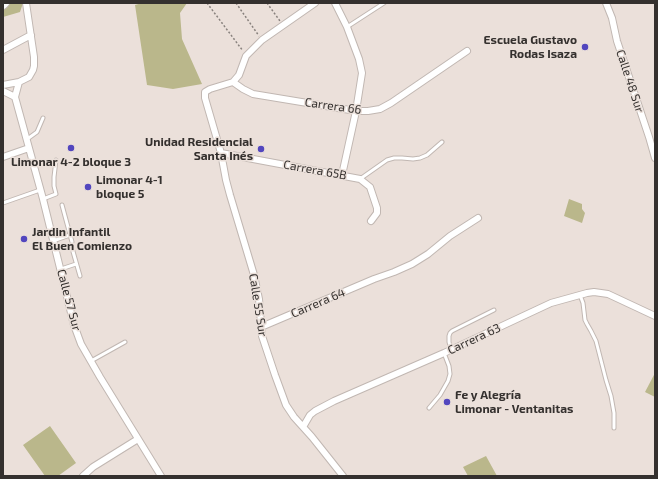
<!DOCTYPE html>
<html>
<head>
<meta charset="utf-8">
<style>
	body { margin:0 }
	#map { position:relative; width:658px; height:479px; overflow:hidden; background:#ebe0da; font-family:"Exo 2",sans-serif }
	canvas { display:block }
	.frame { position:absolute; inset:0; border:4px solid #34302e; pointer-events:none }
</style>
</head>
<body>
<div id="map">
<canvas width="658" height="479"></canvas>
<div class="frame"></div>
</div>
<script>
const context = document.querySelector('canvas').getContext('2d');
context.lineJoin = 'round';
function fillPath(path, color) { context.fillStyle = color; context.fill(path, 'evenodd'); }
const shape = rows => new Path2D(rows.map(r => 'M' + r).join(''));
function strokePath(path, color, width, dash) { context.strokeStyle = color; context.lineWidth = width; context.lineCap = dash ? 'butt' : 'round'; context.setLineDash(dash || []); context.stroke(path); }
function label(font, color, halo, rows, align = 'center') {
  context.font = font + ' "Exo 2",sans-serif'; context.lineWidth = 3; context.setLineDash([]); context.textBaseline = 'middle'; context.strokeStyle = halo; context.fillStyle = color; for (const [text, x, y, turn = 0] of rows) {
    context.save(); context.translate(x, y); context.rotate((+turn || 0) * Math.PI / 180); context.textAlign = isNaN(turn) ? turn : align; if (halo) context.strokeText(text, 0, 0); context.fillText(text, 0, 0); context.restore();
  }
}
fillPath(shape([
	[3,3,23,3,20,12,3,17],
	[142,3,187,3,180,13,182,39,202,84,173,89,147,85,135,5],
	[569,199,582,204,582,209,585,213,582,223,564,216],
	[655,373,655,397,645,392],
	[50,426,76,463,58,476,45,476,23,445],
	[486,456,497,476,468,476,463,467]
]), '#bab78b');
const lane = shape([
	[347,27,384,3],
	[26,140,37,132,43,118],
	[360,179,387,160,394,158,402,158,413,159,420,158,427,155,442,142],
	[43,199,56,194,54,186,54,177,56,160],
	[3,203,40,190],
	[62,205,72,242],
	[53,241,70,235],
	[72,248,80,276],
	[61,269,76,264],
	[580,295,583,303,585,320,587,324,591,331,596,341,606,380,611,396,614,413,614,428],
	[451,350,449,342,449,336,450,333,452,331,494,310],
	[91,361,125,342],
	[429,408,440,395,448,381,450,374,449,366,444,353]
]);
const street = shape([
	[315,3,262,40,246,56,239,75,233,82,210,89,205,92,205,98,221,153,226,180,230,195,254,275,259,299,262,336,275,375,286,405,294,417,312,437,343,476],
	[335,3,347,27,359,59,362,73,356,111,342,175],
	[606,3,612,18,617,41,649,137,655,158],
	[3,50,31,35],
	[19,82,15,97,43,199,74,325,81,344,100,377,161,476],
	[233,82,243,89,253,94,356,111,368,111,380,109,391,103,467,51],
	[3,85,19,82,29,77,33,70,34,66,34,57,26,3],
	[3,91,15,97],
	[221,153,360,179,370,187,377,208,377,213,371,221],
	[3,157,29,148],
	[261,327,374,279,394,272,412,264,428,254,450,236,478,218],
	[303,427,310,415,315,411,334,401,444,353,551,303,587,293,594,292,608,294,655,316],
	[83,476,93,467,138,439]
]);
const secondary = shape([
	[3,5,5,3]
]);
strokePath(lane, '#c1b7b2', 5);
strokePath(street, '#c1b7b2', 8);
strokePath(secondary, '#c1b7b2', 10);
strokePath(shape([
	[207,3,243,51],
	[236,3,259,36],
	[267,3,280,21]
]), '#88817d', 1.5, [2, 2]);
strokePath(lane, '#fff', 3);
strokePath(street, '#fff', 6);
strokePath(secondary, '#fff', 8);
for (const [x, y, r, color] of [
	[585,47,4,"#5246be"],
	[71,148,4,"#5246be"],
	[261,149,4,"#5246be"],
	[88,187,4,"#5246be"],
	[24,239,4,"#5246be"],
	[447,402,4,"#5246be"]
]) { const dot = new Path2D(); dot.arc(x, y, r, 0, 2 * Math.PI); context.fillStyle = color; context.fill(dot); strokePath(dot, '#ebe0da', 1.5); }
label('bold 12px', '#34302e', '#ebe0da', [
	["Escuela Gustavo",577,40,"right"],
	["Rodas Isaza",577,54,"right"],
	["Unidad Residencial",253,142,"right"],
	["Santa Inés",253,156,"right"],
	["Limonar 4-2 bloque 3",71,162,"center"],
	["Limonar 4-1",96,180],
	["bloque 5",96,194],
	["Jardin Infantil",32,232],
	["El Buen Comienzo",32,246],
	["Fe y Alegría",455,395],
	["Limonar - Ventanitas",455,409]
], 'left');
label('12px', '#34302e', '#ebe0da', [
	["Calle 48 Sur",630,81,72],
	["Carrera 66",333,106,8],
	["Carrera 65B",315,170,10],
	["Calle 57 Sur",69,300,75],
	["Carrera 64",318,303,-23],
	["Calle 55 Sur",258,305,81],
	["Carrera 63",474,339,-25]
]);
</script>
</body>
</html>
